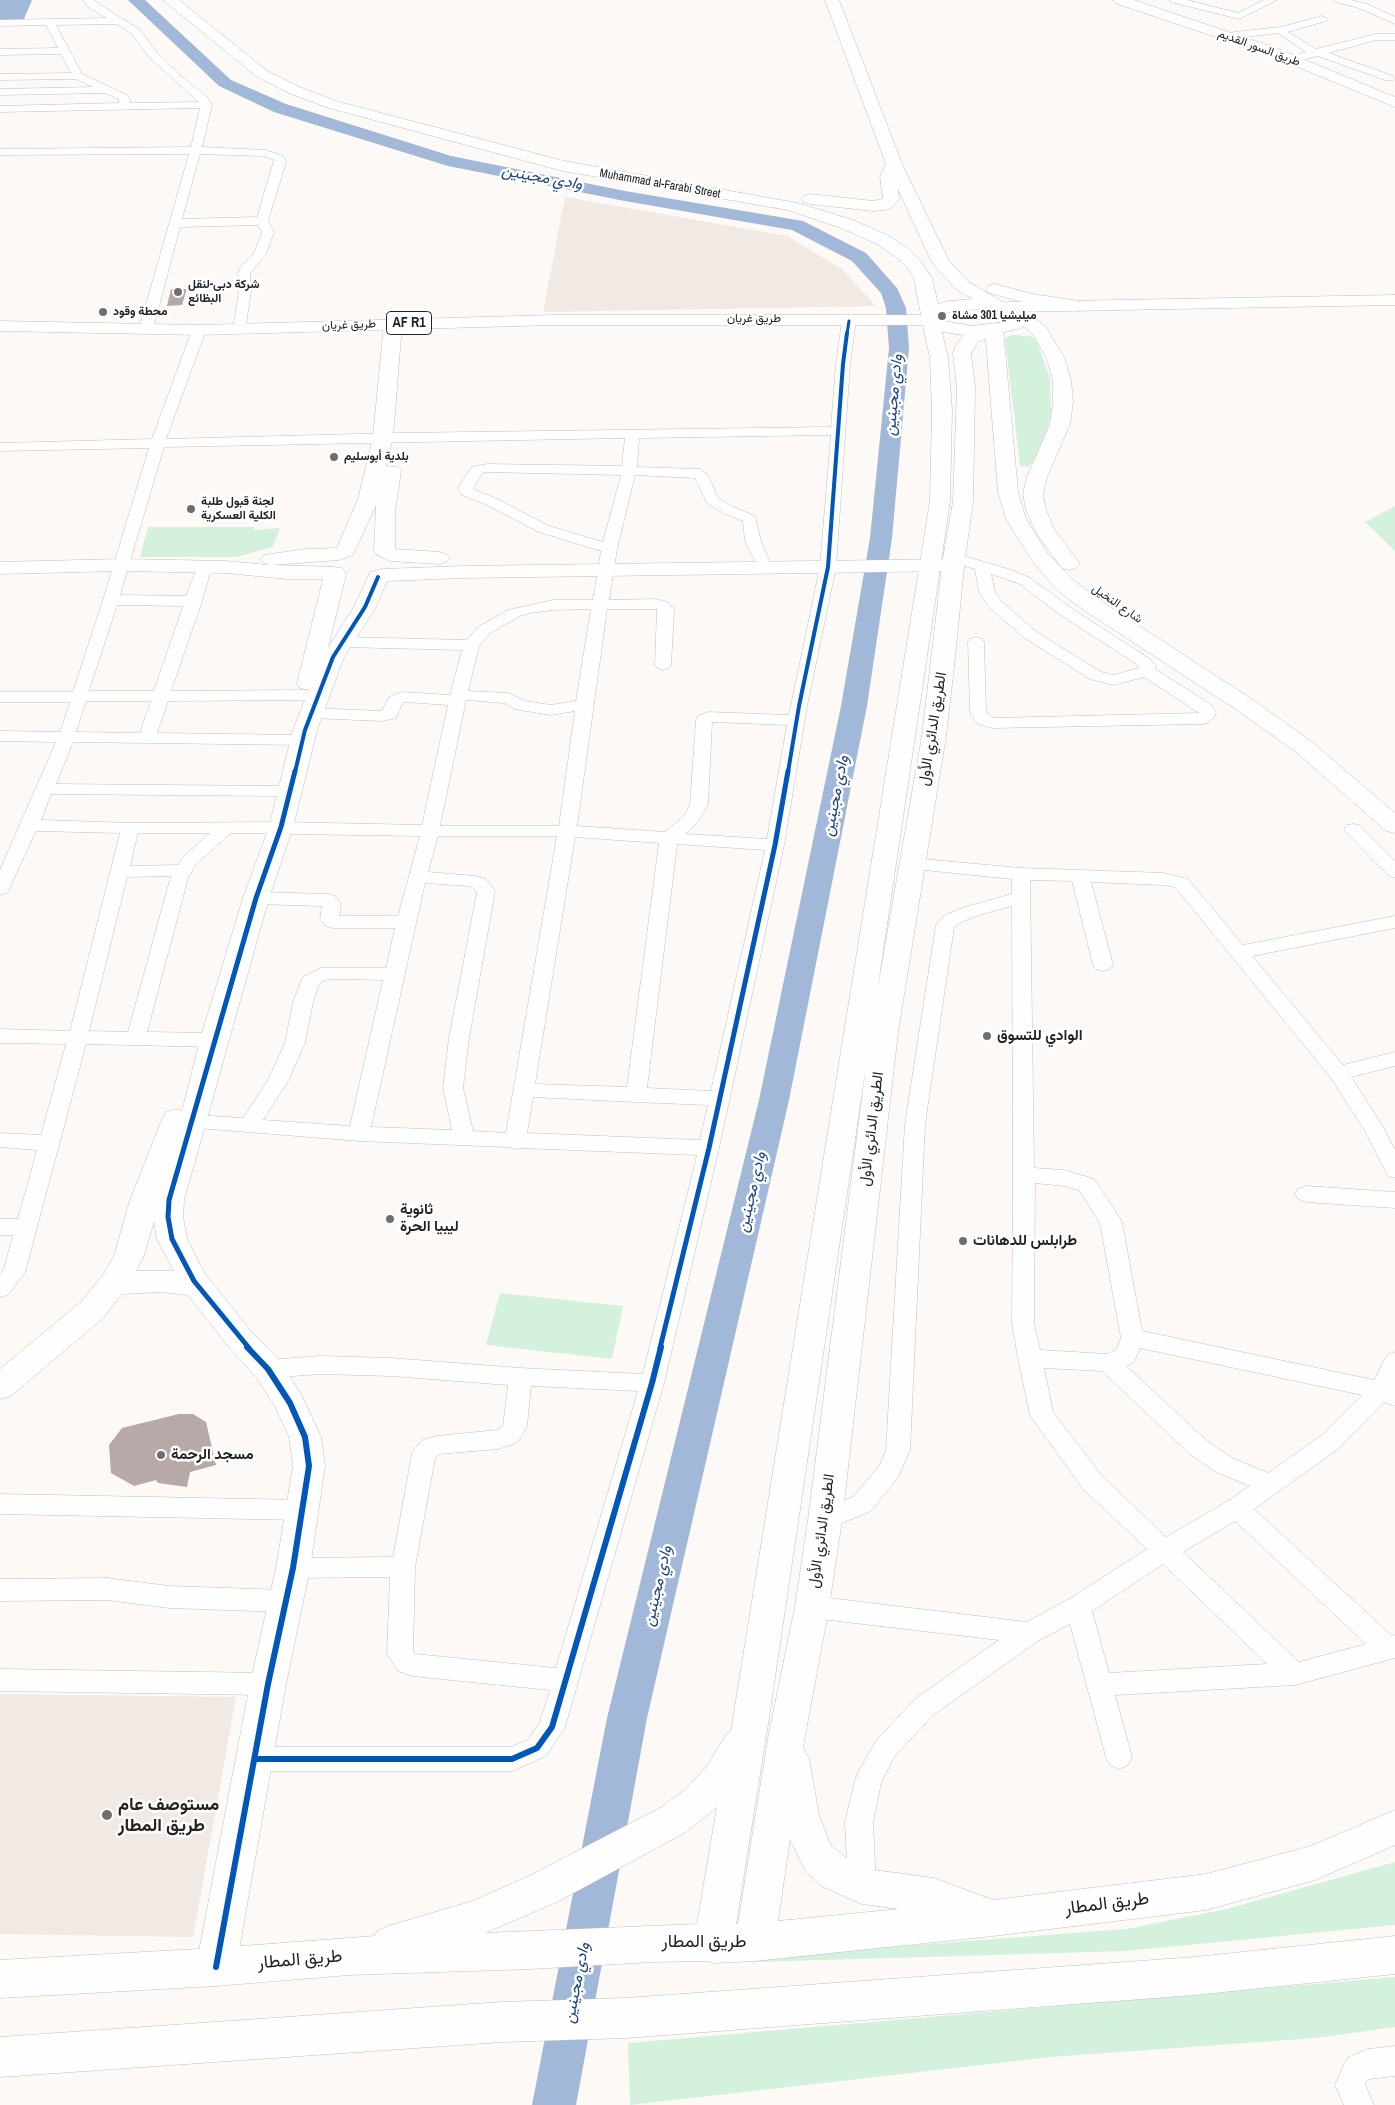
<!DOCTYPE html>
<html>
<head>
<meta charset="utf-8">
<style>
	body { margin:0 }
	canvas { display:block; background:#fcf9f6 }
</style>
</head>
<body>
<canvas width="1395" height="2105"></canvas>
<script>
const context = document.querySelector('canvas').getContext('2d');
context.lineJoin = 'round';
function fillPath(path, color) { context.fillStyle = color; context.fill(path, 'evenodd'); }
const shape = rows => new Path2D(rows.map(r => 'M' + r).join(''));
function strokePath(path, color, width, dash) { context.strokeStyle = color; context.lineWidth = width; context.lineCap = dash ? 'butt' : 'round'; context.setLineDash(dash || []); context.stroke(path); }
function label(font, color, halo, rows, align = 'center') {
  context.font = font + ' "Archivo Narrow",Vazirmatn,sans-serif'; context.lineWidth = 5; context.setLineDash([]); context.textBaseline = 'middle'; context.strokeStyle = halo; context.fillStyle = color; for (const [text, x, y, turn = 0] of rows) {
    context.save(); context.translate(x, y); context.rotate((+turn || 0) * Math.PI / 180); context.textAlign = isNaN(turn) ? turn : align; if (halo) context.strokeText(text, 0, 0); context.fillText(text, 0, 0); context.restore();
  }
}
fillPath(shape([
	[565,197,787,236,842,269,876,306,543,312],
	[0,1694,236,1697,193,1937,0,1934]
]), '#f1e9e4');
fillPath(shape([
	[1012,335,1029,336,1036,339,1050,378,1051,415,1047,429,1040,450,1029,467,1020,466,1005,338],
	[1395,506,1395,551,1365,522],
	[148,527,255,527,254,530,280,528,273,547,236,557,140,557],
	[500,1293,623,1306,612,1359,486,1345],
	[1395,1862,1395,1925,1126,1951,755,1962,717,1960,1126,1929,1227,1909],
	[1395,1977,1395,2027,1316,2038,1051,2057,630,2105,628,2043]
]), '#d4f1de');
fillPath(shape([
	[0,0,32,0,24,19,0,20]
]), '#a2b8d9');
fillPath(shape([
	[128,0,145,0,231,80,286,104,451,156,625,191,803,221,866,253,897,288,906,308,909,348,892,538,867,706,789,1100,647,1718,576,2105,532,2105,607,1718,759,1100,841,706,870,538,889,348,886,308,881,293,852,261,792,230,625,201,448,166,274,112,219,86,128,0]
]), '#a2b8d9');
fillPath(shape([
	[171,289,187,289,182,305,167,306],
	[179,1414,193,1414,206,1422,216,1465,190,1472,187,1487,158,1483,156,1480,134,1486,111,1473,109,1445,122,1428]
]), '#b6a9a8');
const street = shape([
	[83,0,93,0,140,30,157,53,183,78,207,97,212,105,202,147,266,150,283,156,285,158,286,162,268,221,274,232,266,254,250,273,251,291,245,332,240,333,233,329,239,291,238,273,241,266,254,253,262,232,258,225,180,227,153,329,146,333,139,329,189,154,0,155,0,149,191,147,200,108,0,112,0,106,119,103,119,99,105,93,0,95,0,89,93,87,76,79,0,80,0,74,71,73,61,54,0,55,0,49,58,48,46,25,0,26,0,20,107,18,89,8,83,0],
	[117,24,132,34,149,57,199,102,130,103,130,100,127,95,82,74,56,25,117,24],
	[200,154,264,156,274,160,257,217,182,219,200,154],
	[1170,0,1187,0,1238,13,1264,0,1277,0,1239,19,1171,2,1170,0],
	[1334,0,1351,0,1367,4,1395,17,1395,24,1359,8,1335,2,1334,0],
	[1322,16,1327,19,1326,21,1288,32,1316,49,1376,34,1395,34,1395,40,1376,40,1329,53,1393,76,1394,78,1393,80,1385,80,1318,56,1297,61,1293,60,1292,58,1293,56,1306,52,1278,33,1234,38,1229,35,1234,32,1281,27,1322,16],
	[849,317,856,321,850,364,836,567,807,706,784,845,719,1148,664,1383,565,1727,546,1756,512,1771,255,1771,246,1767,242,1759,246,1751,255,1747,511,1747,528,1740,540,1722,550,1690,412,1676,398,1671,387,1654,390,1577,293,1578,284,1575,281,1568,284,1561,293,1558,393,1557,412,1454,416,1447,423,1440,436,1436,498,1430,503,1426,508,1385,391,1376,320,1374,268,1378,260,1375,257,1369,260,1363,268,1360,320,1356,391,1358,520,1368,643,1374,697,1155,520,1148,515,1149,508,1147,359,1141,173,1126,170,1121,173,1116,180,1114,243,1118,268,1080,285,1043,293,1002,303,977,321,968,386,968,395,928,333,928,326,926,320,919,322,906,256,904,249,902,247,898,249,894,256,892,328,894,335,896,341,904,339,916,398,916,420,836,231,833,196,864,188,878,147,1032,214,1033,221,1035,224,1040,221,1045,214,1047,86,1044,25,1272,8,1295,0,1297,0,1274,4,1269,13,1235,0,1235,0,1219,18,1219,37,1150,0,1147,0,1133,41,1135,66,1044,0,1043,0,1029,70,1031,120,833,36,831,9,889,7,893,0,895,0,870,56,742,0,741,0,731,60,732,70,702,0,702,0,692,73,692,103,600,149,448,0,451,0,443,152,439,192,330,199,326,206,330,166,439,397,433,831,427,836,364,842,321,849,317],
	[831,435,820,567,789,715,708,712,698,716,696,720,690,805,684,816,665,832,577,826,607,609,657,609,655,665,657,668,663,670,669,668,671,665,674,610,669,603,656,599,609,600,617,549,635,475,695,478,707,503,723,513,743,521,745,541,756,563,761,565,766,563,769,560,761,541,755,516,733,507,718,498,708,475,700,469,637,467,639,438,831,435],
	[625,438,622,466,487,464,472,467,458,488,462,495,487,505,539,532,601,551,593,600,553,600,508,610,478,627,467,640,343,637,337,639,335,642,337,645,343,647,462,650,450,695,402,692,389,697,382,711,311,708,305,709,303,713,305,717,311,718,382,721,396,718,402,704,405,702,448,705,422,825,281,822,130,823,41,820,51,794,277,796,283,795,286,791,283,787,277,786,56,784,73,742,302,745,308,744,311,740,308,736,302,735,157,733,168,701,304,700,310,699,312,695,310,691,304,690,171,691,202,601,212,566,209,563,199,563,186,596,120,595,164,447,625,438],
	[487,472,621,475,603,542,549,526,497,499,473,489,482,473,487,472],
	[117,605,183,606,154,691,89,691,117,605],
	[591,609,576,701,551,705,525,701,508,693,468,691,479,646,490,633,520,616,530,613,553,610,591,609],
	[466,700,504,703,514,709,551,715,575,711,559,826,440,826,466,700],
	[86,701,151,701,140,733,76,732,86,701],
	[712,722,787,725,767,839,685,834,697,823,708,805,712,722],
	[138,833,210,833,183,857,178,865,130,866,138,833],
	[438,836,557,836,506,1133,473,1131,463,1088,469,1038,495,891,486,879,475,876,428,872,438,836],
	[575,837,659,843,627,1087,535,1084,575,837],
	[677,844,765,850,711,1091,647,1088,677,844],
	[171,876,128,1032,89,1031,127,877,171,876],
	[425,883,468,886,472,887,477,892,449,1038,443,1088,452,1130,371,1127,425,883],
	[339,979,383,980,350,1126,263,1120,288,1081,305,1043,313,1002,319,984,325,980,339,979],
	[533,1097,636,1102,708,1105,700,1140,527,1133,533,1097],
	[531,1386,638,1391,556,1668,415,1654,413,1651,415,1567,435,1458,439,1454,498,1449,514,1444,520,1439,527,1426,531,1386],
	[954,553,1011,570,1030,578,1071,608,1150,659,1156,666,1155,669,1210,704,1216,712,1215,716,1208,723,1202,724,992,728,978,724,971,715,970,710,968,642,970,639,976,637,982,639,984,642,986,710,987,714,994,718,1199,713,1144,677,1114,685,1090,679,1023,637,989,607,979,592,975,569,949,561,946,558,949,555,954,553],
	[991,574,1020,584,1059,614,1138,665,1139,668,1114,675,1101,672,1035,631,1001,601,995,592,991,574],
	[1353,824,1359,825,1395,861,1395,878,1389,876,1347,833,1344,829,1347,825,1353,824],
	[911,858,1021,868,1164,873,1188,879,1243,945,1395,916,1395,928,1252,956,1343,1065,1395,1052,1395,1066,1351,1077,1382,1125,1395,1150,1395,1178,1388,1176,1365,1131,1331,1078,1175,887,1164,885,1091,882,1113,965,1110,969,1103,971,1096,969,1093,965,1072,881,1030,880,1034,1168,1064,1170,1094,1179,1105,1195,1122,1222,1142,1331,1374,1380,1387,1355,1395,1352,1395,1406,1384,1402,1338,1449,1254,1509,1392,1636,1395,1635,1395,1658,1295,1685,1115,1695,1132,1757,1128,1765,1119,1769,1110,1765,1106,1757,1070,1624,1038,1641,933,1715,894,1757,881,1783,873,1822,876,1886,872,1895,862,1899,852,1895,848,1886,845,1822,855,1781,858,1772,876,1741,915,1699,999,1640,812,1618,803,1615,799,1607,803,1599,812,1596,1027,1622,1069,1599,1147,1549,1084,1490,1034,1421,1030,1415,1018,1358,1012,1323,1013,1175,1012,906,979,915,959,923,954,927,925,1124,910,1450,898,1477,871,1511,825,1530,816,1527,813,1520,816,1513,853,1497,880,1465,886,1450,905,1124,936,925,945,915,965,907,1012,894,1012,879,905,868,902,864,905,860,911,858],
	[1035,1183,1064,1186,1079,1190,1100,1223,1121,1338,1116,1350,1107,1354,1040,1350,1034,1323,1035,1183],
	[1140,1348,1362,1395,1322,1435,1268,1473,1232,1458,1207,1441,1126,1366,1134,1362,1140,1348],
	[1044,1368,1102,1371,1191,1455,1216,1472,1250,1486,1228,1501,1166,1537,1102,1476,1053,1412,1044,1368],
	[1235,1521,1366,1644,1299,1662,1183,1552,1235,1521],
	[1163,1564,1267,1664,1109,1673,1092,1611,1163,1564],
	[1306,1186,1395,1192,1395,1208,1306,1202,1298,1199,1295,1194,1298,1189,1306,1186],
	[0,1494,302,1500,311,1503,314,1510,311,1517,302,1520,0,1514,0,1494],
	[107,1578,169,1586,286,1590,295,1593,299,1601,295,1609,286,1612,169,1608,107,1600,0,1601,0,1579,107,1578],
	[0,1669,268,1673,277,1676,281,1684,277,1692,268,1695,0,1691,0,1669],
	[1395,2046,1395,2076,1369,2079,1365,2084,1374,2105,1344,2105,1335,2085,1344,2064,1349,2057,1368,2049,1395,2046]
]);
const secondary = shape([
	[1113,0,1134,0,1276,48,1395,97,1395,107,1266,54,1115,3,1113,0],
	[1395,295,1395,305,1008,312,1002,311,999,307,1002,303,1008,302,1395,295],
	[393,319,399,320,402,324,393,437,386,466,398,467,401,471,395,511,395,549,439,552,446,554,450,558,446,562,439,564,390,561,377,555,374,551,376,505,353,555,339,560,272,565,334,567,342,568,346,574,328,648,354,607,370,572,383,569,464,566,953,559,960,561,964,565,960,569,953,571,464,578,387,581,376,607,344,657,317,730,293,827,269,898,184,1200,183,1217,187,1239,205,1274,250,1330,279,1360,301,1394,321,1437,325,1466,310,1568,286,1684,236,1967,230,1980,216,1986,202,1980,196,1967,250,1684,276,1568,293,1466,289,1437,276,1408,257,1378,228,1346,188,1295,160,1292,122,1294,103,1318,11,1396,0,1399,0,1369,81,1302,103,1275,114,1256,129,1203,162,1119,166,1112,176,1109,182,1111,200,1040,243,898,269,827,293,730,309,690,300,688,297,683,323,579,287,579,226,573,121,571,0,574,0,562,121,559,226,561,269,565,264,563,260,559,264,555,307,549,337,548,358,499,373,437,384,324,387,320,393,319],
	[154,1221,157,1239,174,1271,136,1271,144,1256,154,1221]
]);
const primary = shape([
	[1020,311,1026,312,1045,326,1064,357,1071,380,1073,402,1070,424,1047,477,1043,494,1046,510,1054,529,1080,564,1076,568,1069,570,1062,568,1037,534,1026,510,1023,494,1027,477,1050,424,1053,402,1053,380,1046,357,1033,334,1011,316,1014,312,1020,311],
	[994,324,1000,325,1003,329,1018,492,1026,519,1048,554,1072,579,1101,601,1253,700,1312,742,1395,813,1395,833,1386,831,1296,752,1237,710,1085,611,1056,589,1033,562,1006,519,998,492,985,329,988,325,994,324]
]);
const highway = shape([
	[163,0,179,0,266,70,299,87,339,102,564,161,797,203,853,220,889,236,907,248,920,260,932,278,938,304,949,301,973,299,957,290,932,263,898,189,899,200,891,208,885,210,873,211,810,204,804,202,802,199,804,196,810,194,873,201,883,199,880,176,886,164,825,0,839,0,902,164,949,261,969,282,1003,302,1019,305,1025,310,1029,319,1021,328,997,334,978,342,971,353,975,388,973,502,965,558,954,667,946,736,898,1032,842,1520,829,1607,803,1747,809,1759,819,1815,831,1846,849,1860,866,1869,934,1878,993,1900,1206,1874,1311,1846,1395,1810,1395,1845,1315,1880,1206,1910,993,1936,755,1961,713,1963,709,1961,652,1962,531,1969,349,1975,216,1986,0,1998,0,1960,216,1948,375,1936,377,1931,391,1925,473,1901,529,1876,660,1808,686,1789,708,1765,727,1733,731,1731,930,501,932,410,930,358,923,325,553,325,199,335,0,331,0,321,199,325,553,315,921,315,914,278,907,267,895,256,877,244,841,228,788,210,563,171,329,108,289,93,256,76,163,0],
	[985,309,1007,313,1011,318,1004,322,972,326,944,321,938,317,952,311,985,309],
	[942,332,964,335,956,345,953,353,957,388,953,502,943,558,922,736,877,992,950,501,952,410,948,358,942,332],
	[866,1066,808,1520,795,1607,769,1733,738,1924,736,1924,768,1724,866,1066],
	[717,1807,697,1924,485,1933,557,1902,686,1832,717,1807],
	[790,1839,805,1870,821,1886,862,1904,899,1909,778,1921,790,1839],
	[995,284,1032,294,1079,301,1085,302,1088,306,1085,310,1079,311,1030,304,989,293,986,289,989,285,995,284],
	[1395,1936,1395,1974,1195,1995,626,2038,502,2042,0,2077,0,2037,502,2002,626,1998,1195,1957,1395,1936]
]);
strokePath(street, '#c2bfbd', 1);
strokePath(secondary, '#c2bfbd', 1);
strokePath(primary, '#c2bfbd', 1);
strokePath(highway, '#c2bfbd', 1);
fillPath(street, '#fffefe');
fillPath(secondary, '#fffefe');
fillPath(primary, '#fffefe');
fillPath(highway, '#fffefe');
strokePath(shape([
	[847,334,849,321]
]), '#0057b8', 3);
strokePath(shape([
	[295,772,305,730,333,657,365,607,378,577],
	[788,772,799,706,828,567,843,364,847,333]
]), '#0057b8', 4);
strokePath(shape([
	[249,1348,194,1281,172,1239,168,1217,169,1200,256,898,281,827,295,771],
	[660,1348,709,1148,775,845,788,771]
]), '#0057b8', 5);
strokePath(shape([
	[255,1759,512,1759,537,1748,552,1727,652,1383,661,1347],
	[216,1967,268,1684,293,1568,309,1466,305,1437,290,1403,268,1369,247,1347]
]), '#0057b8', 6);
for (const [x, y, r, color] of [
	[178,292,5,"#706e6c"],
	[103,312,5,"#706e6c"],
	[942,316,5,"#706e6c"],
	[334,457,5,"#706e6c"],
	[191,509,5,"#706e6c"],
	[987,1036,5,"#706e6c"],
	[390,1219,5,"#706e6c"],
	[963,1241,5,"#706e6c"],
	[161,1455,5,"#706e6c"],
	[107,1815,6,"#706e6c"]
]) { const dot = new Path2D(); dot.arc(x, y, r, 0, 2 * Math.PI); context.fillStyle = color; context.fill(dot); strokePath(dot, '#fff', 2); }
label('12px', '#252322', '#fff', [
	["طريق السور القديم",1259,48,20],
	["Muhammad al-Farabi Street",660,184,10],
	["طريق غريان",754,319],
	["طريق غريان",349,325,-2],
	["شارع النخيل",1117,604,35]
]);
label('bold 12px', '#252322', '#fff', [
	["شركة دبي-لنقل",188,285],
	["البظائع",188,299],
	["محطة وقود",113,312],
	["ميليشيا 301 مشاة",952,316],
	["بلدية أبوسليم",344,457],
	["لجنة قبول طلبة",201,502],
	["الكلية العسكرية",201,516]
], 'left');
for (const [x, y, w] of [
	[409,323,45]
]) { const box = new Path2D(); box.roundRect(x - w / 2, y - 11.5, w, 23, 4); context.fillStyle = '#fff'; context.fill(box); strokePath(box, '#252322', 1); }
label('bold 14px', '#252322', null, [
	["AF R1",409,323]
]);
label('15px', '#252322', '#fff', [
	["الطريق الدائري الأول",933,729,-81],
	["الطريق الدائري الأول",872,1129,-83],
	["الطريق الدائري الأول",822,1531,-82]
]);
label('bold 15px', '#252322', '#fff', [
	["الوادي للتسوق",997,1036],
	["ثانوية",400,1210],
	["ليبيا الحرة",400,1227],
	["طرابلس للدهانات",973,1241],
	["مسجد الرحمة",171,1455]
], 'left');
label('italic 16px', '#1e4581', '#fff', [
	["وادي مجينين",542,178,10],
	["وادي مجينين",894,395,-85],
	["وادي مجينين",836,796,-79],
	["وادي مجينين",752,1192,-77],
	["وادي مجينين",658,1586,-77],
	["وادي مجينين",577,1983,-79]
]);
label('bold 18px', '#252322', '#fff', [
	["مستوصف عام",118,1805],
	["طريق المطار",118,1826]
], 'left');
label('18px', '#252322', '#fff', [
	["طريق المطار",1107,1904,-7],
	["طريق المطار",704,1942],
	["طريق المطار",300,1960,-5]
]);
</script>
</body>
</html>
